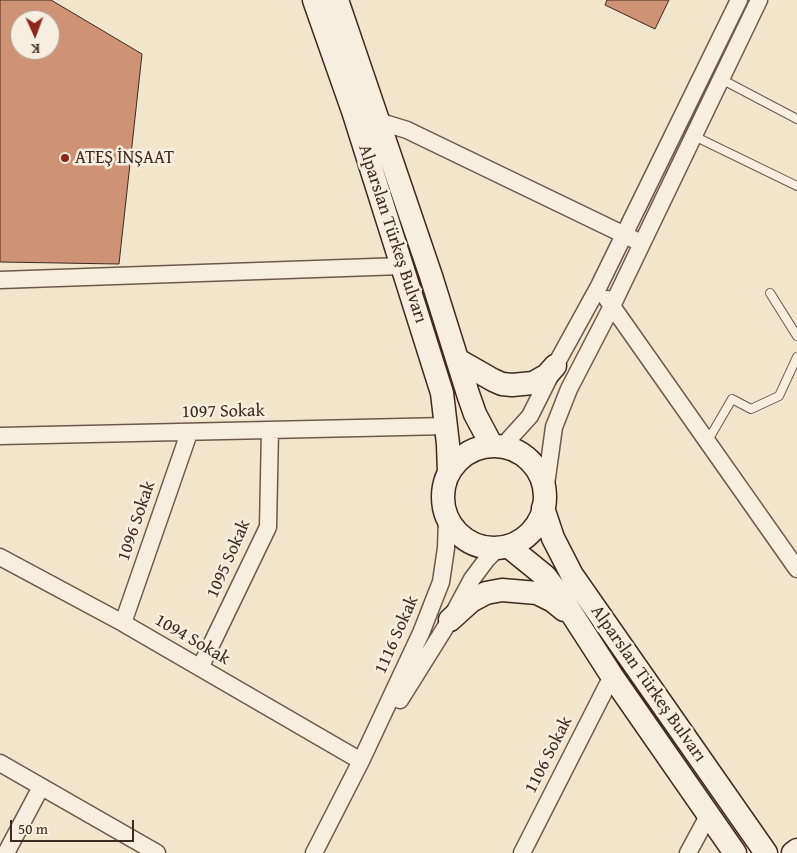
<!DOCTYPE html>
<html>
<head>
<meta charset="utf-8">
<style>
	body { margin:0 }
	#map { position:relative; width:797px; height:853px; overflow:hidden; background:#f1e5cc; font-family:"Gentium Book Plus",serif }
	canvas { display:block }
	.north { position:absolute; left:10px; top:10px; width:50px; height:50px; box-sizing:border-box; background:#f6eede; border:1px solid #ada092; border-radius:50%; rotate:178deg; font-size:14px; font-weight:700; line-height:20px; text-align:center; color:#3f2a21 }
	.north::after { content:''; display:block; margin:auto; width:18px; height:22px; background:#8f2418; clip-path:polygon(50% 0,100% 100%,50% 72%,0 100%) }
	.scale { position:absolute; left:10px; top:820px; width:124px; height:22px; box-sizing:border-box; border:2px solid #3f2a21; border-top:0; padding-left:6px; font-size:15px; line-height:18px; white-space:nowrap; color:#3f2a21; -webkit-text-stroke:4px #f6eede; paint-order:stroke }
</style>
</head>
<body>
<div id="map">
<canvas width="797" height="853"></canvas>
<div class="north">K</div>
<div class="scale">50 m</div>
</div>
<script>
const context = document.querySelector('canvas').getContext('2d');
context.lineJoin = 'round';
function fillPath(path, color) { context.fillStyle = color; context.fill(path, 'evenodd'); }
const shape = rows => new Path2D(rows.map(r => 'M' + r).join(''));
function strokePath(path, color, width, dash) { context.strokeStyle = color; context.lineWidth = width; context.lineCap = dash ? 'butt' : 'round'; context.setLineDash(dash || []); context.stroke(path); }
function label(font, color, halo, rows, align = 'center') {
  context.font = font + ' "Gentium Book Plus",serif'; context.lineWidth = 5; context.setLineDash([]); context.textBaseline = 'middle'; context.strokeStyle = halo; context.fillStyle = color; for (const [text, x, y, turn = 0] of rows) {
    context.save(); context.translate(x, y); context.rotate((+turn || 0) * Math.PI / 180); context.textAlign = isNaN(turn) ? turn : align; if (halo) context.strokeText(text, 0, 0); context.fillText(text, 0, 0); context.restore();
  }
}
const building = shape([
	[0,0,51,0,142,54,119,264,0,262,0,0],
	[20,20,50,20,50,50,20,50,20,20],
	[607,0,669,0,655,29,605,5,607,0]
]);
fillPath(building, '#ce9375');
strokePath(building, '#3f2a21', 1);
const lane = shape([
	[721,79,797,119],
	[694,136,797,186],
	[770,293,797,336],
	[707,442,732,399,751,409,779,396,797,357]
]);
const street = shape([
	[378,121,407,130,635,240],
	[0,280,402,266],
	[607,299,797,569],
	[0,436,447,426],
	[502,447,530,416,555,366,599,286,739,0],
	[545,492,554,427,569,389,612,306,759,0],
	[0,557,123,623,361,761],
	[123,623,189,433],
	[200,668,268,527,270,430],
	[400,700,450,620,472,579,487,559,498,548],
	[0,763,157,853],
	[6,853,41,787],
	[314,853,361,761,421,633,441,582,446,548,447,519],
	[522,853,612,676],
	[688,853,708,816]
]);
const secondary = shape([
	[314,0,353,111,442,393,448,444,449,473],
	[337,0,431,276,468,394,475,414,492,446],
	[458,360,493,380,502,384,512,385,533,383,547,375,555,366],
	'443 497a51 51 0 1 1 102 0a51 51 0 1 1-102 0Z',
	[543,508,553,538,572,575,766,853],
	[508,546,545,576,561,597,612,676,735,853],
	[450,620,471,601,486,593,502,590,537,593,553,601,564,610],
	[793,853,797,850]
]);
strokePath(lane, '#6c594c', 10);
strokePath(street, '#6c594c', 19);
strokePath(secondary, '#3f2a21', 25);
strokePath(lane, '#f6eede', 8);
strokePath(street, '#f6eede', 16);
strokePath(secondary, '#f6eede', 22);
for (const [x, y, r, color] of [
	[65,158,5,"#8f2418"]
]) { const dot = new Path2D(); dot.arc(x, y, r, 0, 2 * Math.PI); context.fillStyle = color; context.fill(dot); strokePath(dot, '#f6eede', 2); }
label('18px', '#3f2a21', '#f6eede', [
	["ATEŞ İNŞAAT",75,158]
], 'left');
label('18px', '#3f2a21', '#f6eede', [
	["Alparslan Türkeş Bulvarı",392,234,72],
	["1097 Sokak",223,412,-1],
	["1096 Sokak",137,521,-71],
	["1095 Sokak",229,559,-66],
	["1116 Sokak",397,635,-66],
	["1094 Sokak",192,640,30],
	["Alparslan Türkeş Bulvarı",648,684,55],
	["1106 Sokak",549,755,-63]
]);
</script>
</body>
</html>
